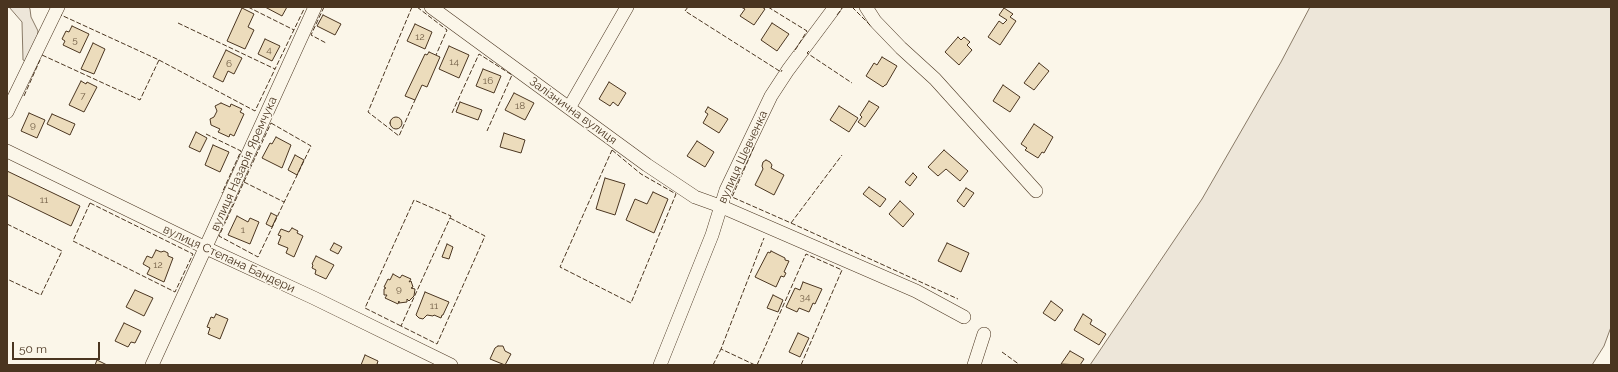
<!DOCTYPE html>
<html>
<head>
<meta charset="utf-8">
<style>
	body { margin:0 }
	#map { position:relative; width:1618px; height:372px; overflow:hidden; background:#fbf6e9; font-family:Raleway,sans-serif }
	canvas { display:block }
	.frame { position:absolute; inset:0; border:8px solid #4a3520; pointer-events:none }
	.scale { position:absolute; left:12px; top:342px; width:88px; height:18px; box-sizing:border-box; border:2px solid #4a3520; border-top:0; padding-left:5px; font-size:12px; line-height:14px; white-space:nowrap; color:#4a3520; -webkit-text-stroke:3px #fbf6e9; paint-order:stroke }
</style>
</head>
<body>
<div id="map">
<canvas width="1618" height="372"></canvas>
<div class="frame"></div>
<div class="scale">50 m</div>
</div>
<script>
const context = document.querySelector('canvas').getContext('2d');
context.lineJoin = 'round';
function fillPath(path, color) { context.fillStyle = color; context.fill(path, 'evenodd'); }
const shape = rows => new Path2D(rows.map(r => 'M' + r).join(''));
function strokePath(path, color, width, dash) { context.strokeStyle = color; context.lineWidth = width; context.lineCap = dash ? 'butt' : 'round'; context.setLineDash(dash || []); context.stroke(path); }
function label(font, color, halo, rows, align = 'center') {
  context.font = font + ' Raleway,sans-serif'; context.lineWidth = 3; context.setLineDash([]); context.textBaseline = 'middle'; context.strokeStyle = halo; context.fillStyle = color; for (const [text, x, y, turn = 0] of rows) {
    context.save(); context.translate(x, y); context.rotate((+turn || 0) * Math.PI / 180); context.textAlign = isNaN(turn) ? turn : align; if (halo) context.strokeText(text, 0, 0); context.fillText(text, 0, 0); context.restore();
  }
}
const green = shape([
	[9,7,29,7,30,9,31,17,38,31,37,41,28,62,23,60,22,22,9,7],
	[1310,7,1611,7,1611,327,1604,346,1592,365,1090,365,1202,199,1281,62,1310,7]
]);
fillPath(green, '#ede6d9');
strokePath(green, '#887966', 1);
const building = shape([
	[265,7,287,7,282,16,265,7],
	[741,7,762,7,765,9,754,25,740,16,745,9,741,7],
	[242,8,254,14,248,27,254,30,245,49,227,41,242,8],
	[1004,8,1013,14,1010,17,1016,21,1000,45,988,37,999,21,1003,24,1007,20,999,15,1004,8],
	[323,15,341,24,335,35,317,26,323,15],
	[772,23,789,34,777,51,761,40,772,23],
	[415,24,432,32,425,49,407,41,415,24],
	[72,26,89,34,80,53,63,45,65,41,62,39,66,31,69,32,72,26],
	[958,37,961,40,964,37,970,42,967,45,972,50,959,65,945,52,958,37],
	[265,39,280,46,272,61,258,54,265,39],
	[93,43,105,49,94,74,81,69,93,43],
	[449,46,469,55,459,78,439,69,449,46],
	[226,50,242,58,234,74,228,71,223,82,213,77,226,50],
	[429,52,440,57,427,87,422,85,415,100,405,96,425,54,427,55,429,52],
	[882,57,897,66,886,85,885,85,883,87,866,76,874,63,877,65,882,57],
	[1039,63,1049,71,1034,90,1024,83,1039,63],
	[483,69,501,76,494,93,476,86,483,69],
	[81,81,86,84,87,82,97,87,84,112,69,105,81,81],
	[609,82,626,93,618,106,613,102,610,106,599,99,609,82],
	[1003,85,1020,97,1010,112,993,101,1003,85],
	[514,93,534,103,525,120,505,110,514,93],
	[869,101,879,107,865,127,858,122,862,117,860,115,869,101],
	[460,102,482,110,478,120,456,112,460,102],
	[221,103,230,107,231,104,242,109,240,112,244,114,234,136,230,134,229,137,218,132,220,129,211,125,210,119,214,117,217,111,215,106,221,103],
	[839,106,858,118,849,132,830,120,839,106],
	[708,107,728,119,719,133,703,123,708,114,705,112,708,107],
	[29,113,45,120,37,138,21,131,29,113],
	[52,114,75,124,70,135,47,124,52,114],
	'390 123a6 6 0 1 1 12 0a6 6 0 1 1-12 0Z',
	[1034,124,1053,137,1044,153,1042,152,1038,158,1025,150,1027,148,1021,144,1034,124],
	[196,132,207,138,200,152,189,147,196,132],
	[504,133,525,140,521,153,500,147,504,133],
	[276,137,291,145,282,168,262,158,270,143,272,144,276,137],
	[697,141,714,152,705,167,687,156,697,141],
	[213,145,229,152,220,172,205,165,213,145],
	[944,150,968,171,960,181,946,169,938,176,928,167,944,150],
	[295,155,304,160,297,175,288,170,295,155],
	[766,160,770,162,772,165,771,168,784,175,774,195,755,185,763,169,762,166,763,162,766,160],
	[7,171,80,206,71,226,7,195,7,171],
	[913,173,917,177,910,186,905,182,913,173],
	[605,178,625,184,615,215,596,209,605,178],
	[869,187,886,199,880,207,863,194,869,187],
	[966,188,974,193,964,207,957,201,966,188],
	[653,192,668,199,654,233,626,220,635,199,647,204,653,192],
	[900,201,914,214,903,227,889,214,900,201],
	[271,213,277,216,272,227,266,224,271,213],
	[237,216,248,222,250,218,259,222,250,244,228,235,237,216],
	[292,228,298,231,297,233,303,236,294,257,286,253,288,248,278,244,281,236,278,235,281,229,289,232,292,228],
	[334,243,342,247,338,254,330,250,334,243],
	[947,243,969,253,961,272,938,261,947,243],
	[447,244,453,247,449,259,442,257,447,244],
	[156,250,161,252,164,251,168,253,168,256,173,258,164,282,147,274,150,268,143,264,147,256,152,258,156,250],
	[771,251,785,258,785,260,789,261,784,272,786,273,784,277,781,276,776,287,755,277,768,252,770,253,771,251],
	[316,256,334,265,326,279,315,274,316,270,312,268,313,265,312,264,316,256],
	[393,274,400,278,402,275,411,279,409,282,411,281,413,287,411,288,415,289,414,296,409,301,407,299,407,302,399,303,399,301,398,304,385,298,387,295,384,295,384,289,386,288,384,287,388,279,390,280,393,274],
	[803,282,822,289,815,304,813,303,809,312,799,308,797,312,786,307,795,288,800,290,803,282],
	[135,290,153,298,144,316,126,307,135,290],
	[425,292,449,302,443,315,442,315,441,318,434,315,433,316,427,315,423,319,419,318,416,315,425,292],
	[773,295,783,300,778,312,767,308,773,295],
	[1051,301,1063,310,1055,321,1043,313,1051,301],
	[216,314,228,319,220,339,208,334,210,328,207,327,211,317,214,318,216,314],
	[1083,314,1092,320,1090,324,1106,334,1099,345,1074,330,1083,314],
	[124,323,141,331,135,343,131,342,128,347,115,341,124,323],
	[798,333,809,338,800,357,789,352,798,333],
	[498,346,503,346,505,351,511,354,505,365,490,359,495,348,498,346],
	[1070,351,1084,359,1080,365,1061,364,1070,351],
	[365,355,378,361,377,364,380,365,361,365,365,355],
	[97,360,107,365,95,365,97,360]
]);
fillPath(building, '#ecdcbc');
strokePath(building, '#4a3520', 1);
const minor = shape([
	[431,7,647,165,695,197,720,206,916,291,964,317],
	[866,7,875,21,901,48,935,79,1036,191],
	[569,108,627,7],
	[7,112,58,7],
	[7,151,206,248,314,298,451,365],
	[152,365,315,7],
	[660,365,712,235,726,190,771,96,788,70,835,7],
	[974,365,984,334]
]);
strokePath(minor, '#4a3520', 14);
strokePath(minor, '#fbf6e9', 13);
strokePath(shape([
	[248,7,294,30],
	[324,7,311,35,326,43],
	[412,7,368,112,399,136,415,100],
	[417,7,447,30,436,55],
	[688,7,685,11,781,72,782,70],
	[768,7,807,31,794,52],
	[852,7,872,27],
	[837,15,843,7],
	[178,23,275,69,305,7],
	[809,51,807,53,852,83],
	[42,55,140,100,159,60,61,15],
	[159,60,255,111,275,69],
	[24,96,40,60],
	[452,113,479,54,512,75,487,131],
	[271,123,311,146,258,257,219,236,271,123],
	[206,134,241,151,222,193],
	[754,147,732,197,791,223,842,155],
	[612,150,641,174,676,194,631,303,560,267,612,150],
	[244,182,284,202],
	[90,203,193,254,175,292,73,241,90,203],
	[450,218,485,236,437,344,401,326,450,218],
	[791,223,958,299],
	[7,224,62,251,41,295,7,279],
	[401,326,365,308,414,200,451,216,450,218],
	[1002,352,1020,365],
	[713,365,721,349],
	[755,365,721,349,764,238],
	[757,365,806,254,842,270,801,365]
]), '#4a3520', 1, [5, 2]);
label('10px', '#725f47', null, [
	["12",420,37],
	["5",75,40],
	["4",269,50],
	["14",454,62],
	["6",229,64],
	["16",488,81],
	["7",83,96],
	["18",520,106],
	["9",33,125],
	["11",44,200],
	["1",243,230],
	["12",158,265],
	["9",399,289],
	["34",805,297],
	["11",434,306]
]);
label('12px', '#4a3520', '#fbf6e9', [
	["Залізнична вулиця",573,111,36],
	["вулиця Шевченка",743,157,-65],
	["вулиця Назарія Яремчука",244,164,-66],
	["вулиця Степана Бандери",229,259,25]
]);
</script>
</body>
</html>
